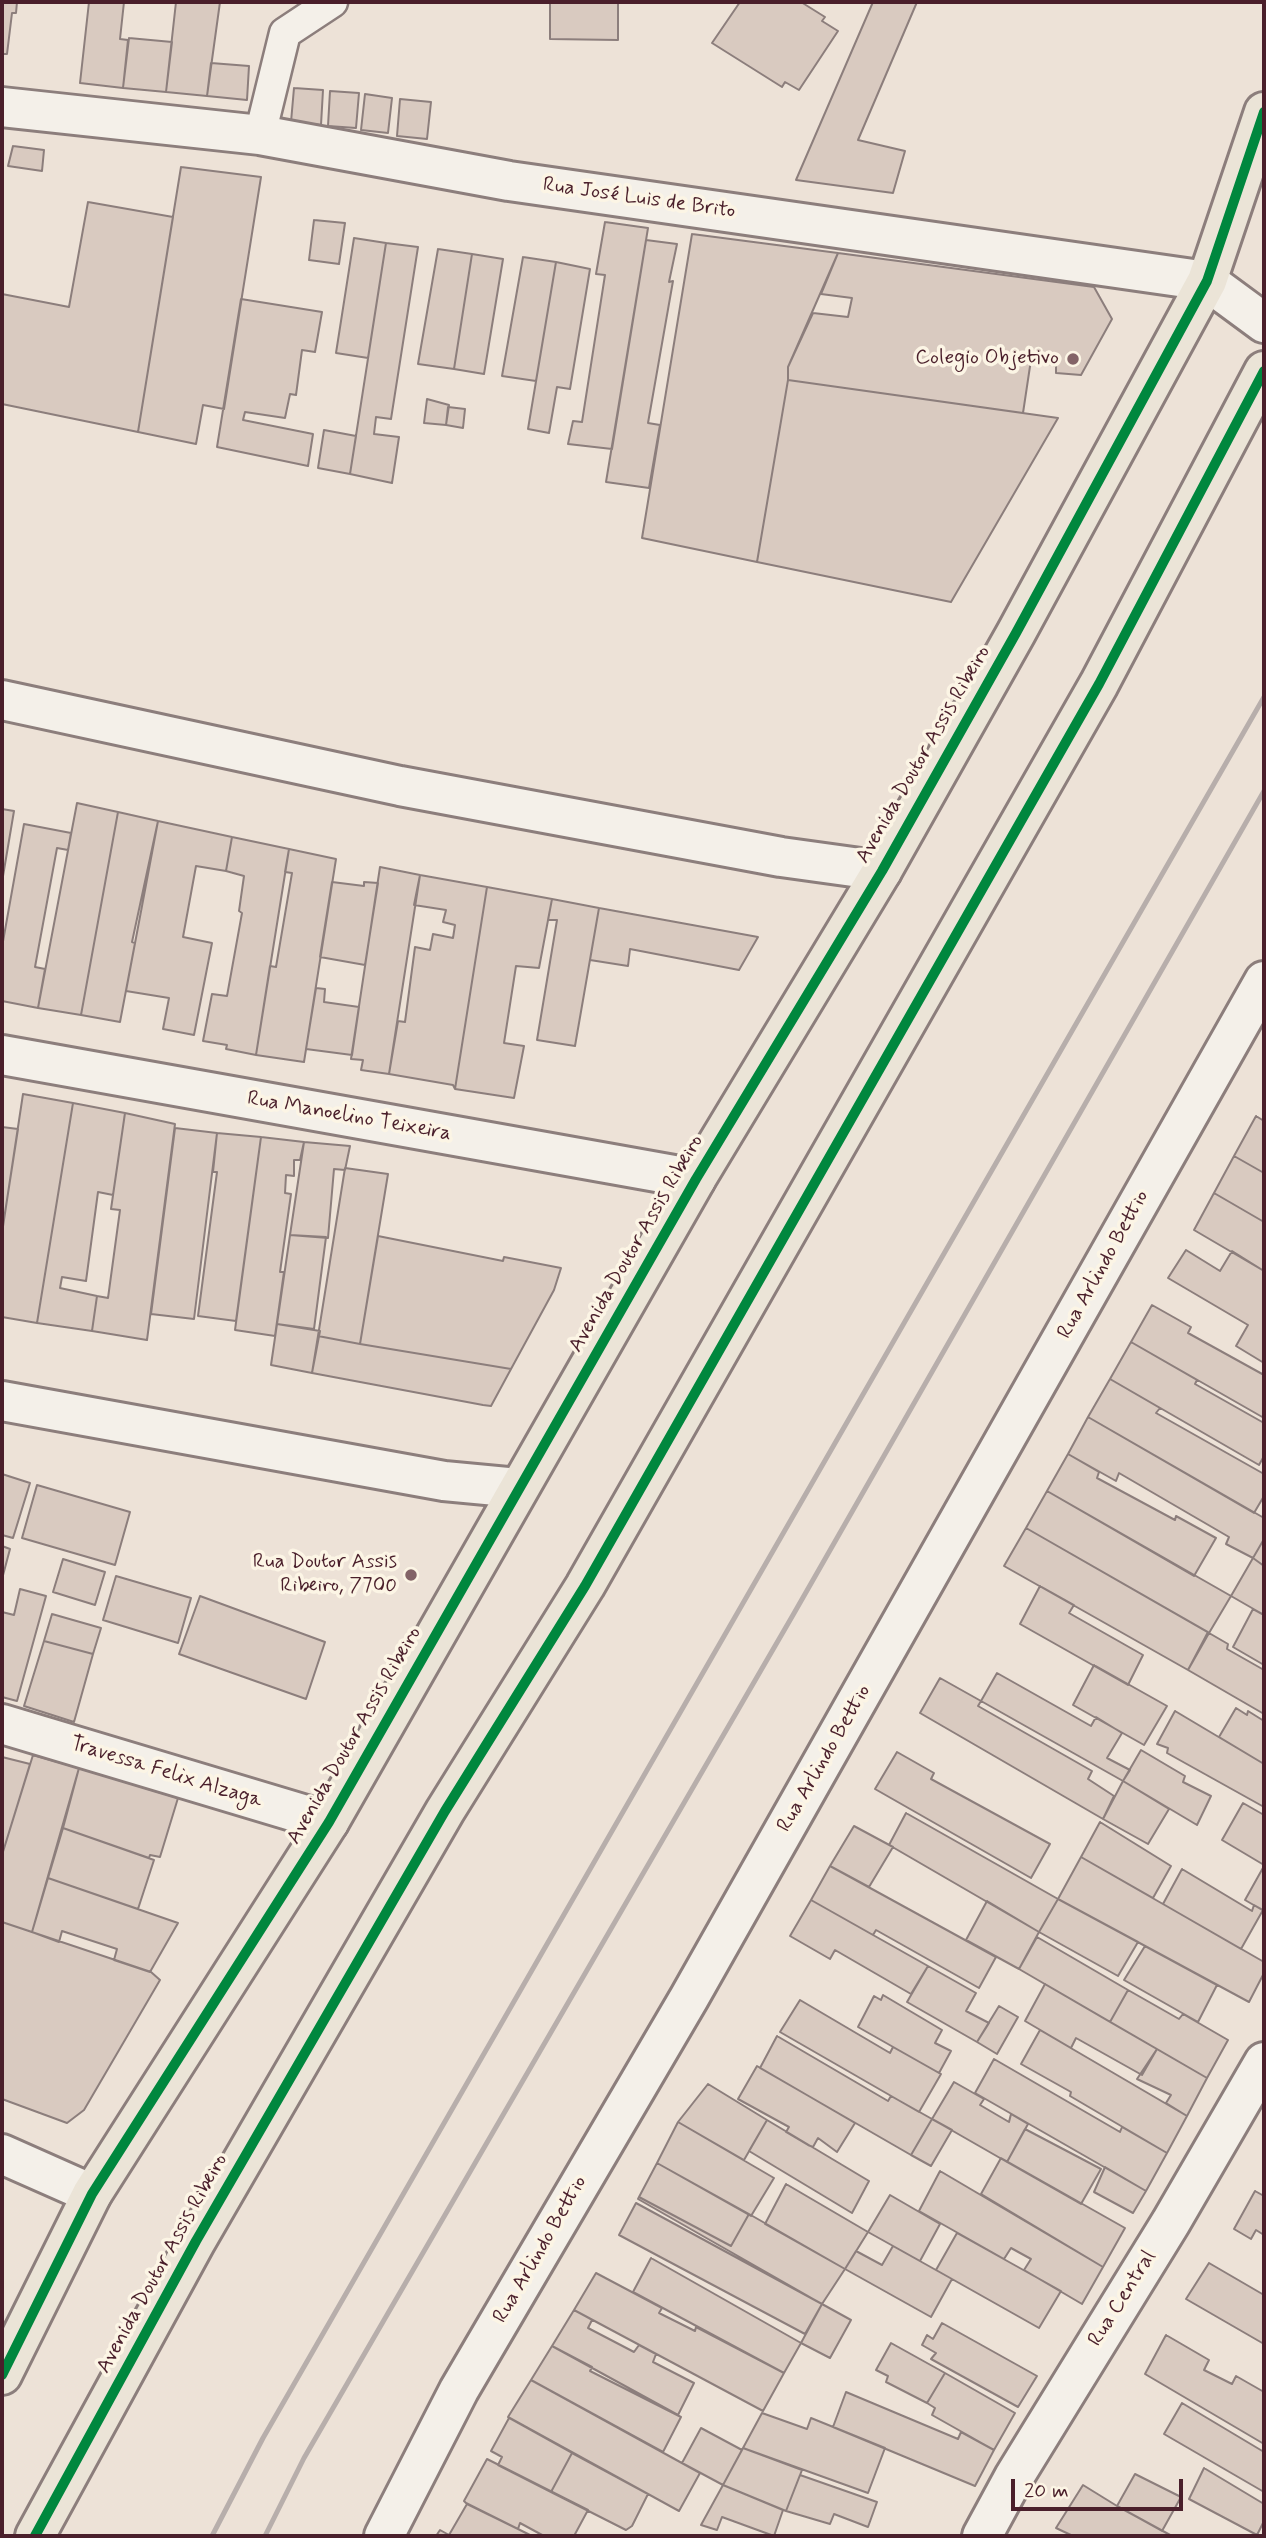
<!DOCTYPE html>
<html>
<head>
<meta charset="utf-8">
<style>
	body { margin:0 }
	#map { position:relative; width:1266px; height:2538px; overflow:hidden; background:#ede2d7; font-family:Mynerve,sans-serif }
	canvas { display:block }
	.frame { position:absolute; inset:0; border:4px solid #4a1f2b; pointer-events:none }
	.scale { position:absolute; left:1011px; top:2479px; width:172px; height:32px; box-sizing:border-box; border:4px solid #4a1f2b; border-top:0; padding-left:9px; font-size:21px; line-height:24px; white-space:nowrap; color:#4a1f2b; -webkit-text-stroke:5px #fcf5e5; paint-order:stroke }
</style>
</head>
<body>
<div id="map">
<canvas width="1266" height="2538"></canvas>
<div class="frame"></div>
<div class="scale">20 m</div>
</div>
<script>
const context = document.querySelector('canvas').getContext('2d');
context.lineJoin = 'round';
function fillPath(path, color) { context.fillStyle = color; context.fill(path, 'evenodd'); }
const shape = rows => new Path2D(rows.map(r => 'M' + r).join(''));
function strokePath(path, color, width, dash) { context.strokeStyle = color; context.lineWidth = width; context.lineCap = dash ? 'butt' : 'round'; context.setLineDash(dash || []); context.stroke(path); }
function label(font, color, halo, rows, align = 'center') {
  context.font = font + ' Mynerve,sans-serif'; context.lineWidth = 7; context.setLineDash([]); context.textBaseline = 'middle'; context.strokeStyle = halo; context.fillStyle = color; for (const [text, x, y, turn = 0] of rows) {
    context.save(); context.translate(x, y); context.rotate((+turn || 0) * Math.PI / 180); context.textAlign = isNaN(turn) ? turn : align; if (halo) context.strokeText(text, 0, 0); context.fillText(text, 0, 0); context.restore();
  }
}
const building = shape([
	[2,2,17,2,16,13,12,13,7,54,2,54,2,2],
	[89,2,124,2,120,39,128,40,123,88,80,83,89,2],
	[176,2,220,2,207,96,166,92,176,2],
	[550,2,618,2,618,40,550,39,550,2],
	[740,2,801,2,825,17,822,21,838,31,799,90,785,82,782,87,712,43,740,2],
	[873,2,917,2,858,140,905,151,893,193,796,180,873,2],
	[129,38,172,42,166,92,123,88,129,38],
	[211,63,249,66,247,100,207,96,211,63],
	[294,88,323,90,321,125,291,122,294,88],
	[330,91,359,93,356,128,328,126,330,91],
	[365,94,392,98,388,133,361,130,365,94],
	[400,99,431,102,427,139,397,136,400,99],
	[13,146,44,150,42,171,8,166,13,146],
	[181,167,261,177,224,409,203,405,196,444,138,432,181,167],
	[88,202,173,217,138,432,2,404,2,294,69,307,88,202],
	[314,220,345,223,339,264,309,260,314,220],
	[605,222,648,228,612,449,568,444,573,421,582,422,605,275,596,274,605,222],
	[692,234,838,253,788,367,788,380,757,562,642,538,692,234],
	[354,238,386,243,368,358,336,353,354,238],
	[646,240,677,244,669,282,673,281,648,423,660,425,649,488,606,482,646,240],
	[386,243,418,247,391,419,376,417,374,434,399,437,392,483,350,474,386,243],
	[438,249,472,254,454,369,418,364,438,249],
	[838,253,1094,287,1112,319,1081,375,1056,373,1056,366,1046,363,1048,354,1032,353,1023,413,788,380,788,367,813,313,848,317,852,298,821,294,838,253],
	[472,254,503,259,484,374,454,369,472,254],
	[523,257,556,262,536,381,502,376,523,257],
	[556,262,590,269,570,389,557,387,549,433,528,429,556,262],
	[241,299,322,312,315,352,302,350,296,395,290,394,285,418,245,412,243,420,313,434,308,466,217,447,241,299],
	[788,380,1058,418,951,602,757,562,788,380],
	[427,399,449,405,446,425,424,423,427,399],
	[448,407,465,409,463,428,446,425,448,407],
	[324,430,356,436,350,474,318,468,324,430],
	[77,803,118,812,81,1015,38,1008,77,803],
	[2,809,14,811,2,882,2,809],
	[118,812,158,821,132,942,135,943,120,1022,81,1015,118,812],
	[158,821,232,837,226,871,196,866,183,937,212,943,194,1035,163,1029,169,998,126,991,158,821],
	[24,824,71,833,68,850,57,848,35,967,45,969,38,1008,2,1001,2,947,24,824],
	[232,837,289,849,256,1055,226,1049,227,1045,203,1041,212,994,227,996,242,913,239,911,244,876,226,871,232,837],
	[289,849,336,859,304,1062,256,1055,270,966,276,967,292,873,285,872,289,849],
	[380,867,420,875,389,1074,361,1070,363,1060,351,1059,380,867],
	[420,875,487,887,455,1089,453,1085,389,1074,398,1021,405,1022,415,947,430,950,433,934,453,938,455,925,443,922,446,910,414,905,420,875],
	[332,882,364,886,364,882,378,883,365,965,320,957,332,882],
	[487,887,552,899,539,968,516,966,504,1043,524,1046,514,1098,455,1089,487,887],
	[552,899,599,908,575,1046,537,1040,557,920,548,920,552,899],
	[599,908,758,937,739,970,630,949,628,966,590,960,599,908],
	[316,988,325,989,324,1002,359,1007,352,1055,306,1049,316,988],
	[23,1094,73,1103,37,1323,2,1317,2,1233,23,1094],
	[73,1103,125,1113,113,1195,98,1192,86,1281,62,1277,60,1288,97,1296,92,1331,37,1323,73,1103],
	[125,1113,175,1124,147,1340,92,1331,97,1296,108,1298,120,1210,111,1209,125,1113],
	[1256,1116,1264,1121,1264,1173,1234,1156,1256,1116],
	[2,1127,18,1129,2,1232,2,1127],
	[175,1128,217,1133,194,1319,151,1314,175,1128],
	[217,1133,261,1137,236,1321,198,1316,217,1172,213,1172,217,1133],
	[261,1137,304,1142,300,1160,294,1160,294,1176,286,1175,285,1193,291,1194,280,1272,284,1272,275,1336,235,1330,261,1137],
	[304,1142,350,1146,345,1170,334,1169,328,1238,290,1235,304,1142],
	[1234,1156,1264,1173,1264,1222,1214,1193,1234,1156],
	[345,1168,388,1174,360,1344,318,1336,345,1168],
	[1214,1193,1264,1222,1264,1271,1194,1230,1214,1193],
	[290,1235,326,1237,314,1329,277,1324,290,1235],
	[378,1236,503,1261,504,1257,561,1268,554,1290,511,1369,360,1344,378,1236],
	[1186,1250,1220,1271,1232,1251,1264,1271,1264,1363,1236,1346,1248,1325,1168,1278,1186,1250],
	[1152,1305,1191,1327,1188,1333,1264,1375,1264,1418,1131,1342,1152,1305],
	[277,1324,320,1331,312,1373,271,1365,277,1324],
	[318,1336,360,1344,511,1369,491,1406,483,1405,312,1373,318,1336],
	[1131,1342,1197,1380,1195,1384,1264,1423,1264,1456,1259,1465,1110,1379,1131,1342],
	[1110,1379,1160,1408,1156,1413,1264,1474,1264,1496,1254,1513,1088,1417,1110,1379],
	[1088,1417,1264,1518,1264,1539,1253,1558,1226,1544,1229,1537,1119,1473,1116,1481,1068,1454,1088,1417],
	[1068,1454,1099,1472,1097,1478,1175,1520,1176,1516,1216,1538,1194,1576,1047,1491,1068,1454],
	[2,1474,30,1483,13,1538,2,1535,2,1474],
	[37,1485,130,1512,115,1565,22,1538,37,1485],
	[1047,1491,1231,1596,1209,1633,1026,1528,1047,1491],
	[1026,1528,1208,1632,1188,1670,1004,1566,1026,1528],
	[1264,1539,1264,1566,1253,1558,1264,1539],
	[2,1546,10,1549,2,1579,2,1546],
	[1253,1558,1264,1566,1264,1615,1231,1596,1253,1558],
	[63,1559,105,1572,95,1605,53,1592,63,1559],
	[116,1576,191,1598,178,1643,103,1620,116,1576],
	[1040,1586,1074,1605,1069,1613,1143,1655,1128,1685,1020,1624,1040,1586],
	[20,1589,46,1596,17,1701,2,1697,2,1612,14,1615,20,1589],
	[200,1596,325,1642,306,1699,179,1654,200,1596],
	[1253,1609,1264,1615,1264,1665,1233,1647,1253,1609],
	[52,1614,101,1628,93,1654,44,1641,52,1614],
	[1209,1633,1228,1644,1227,1649,1264,1670,1264,1714,1188,1670,1209,1633],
	[44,1641,93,1654,74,1722,24,1706,44,1641],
	[1094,1665,1167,1706,1144,1745,1073,1705,1094,1665],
	[997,1673,1091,1726,1096,1717,1122,1733,1107,1758,1130,1770,1123,1781,981,1701,997,1673],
	[940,1678,981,1701,978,1706,1092,1771,1088,1779,1114,1796,1103,1819,920,1713,940,1678],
	[1236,1708,1247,1715,1248,1711,1264,1721,1264,1764,1219,1737,1236,1708],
	[1175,1711,1264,1764,1264,1807,1167,1753,1168,1748,1157,1744,1175,1711],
	[1141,1750,1185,1776,1183,1782,1211,1796,1197,1825,1123,1781,1141,1750],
	[897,1752,934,1773,931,1779,1050,1844,1031,1878,875,1789,897,1752],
	[33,1755,79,1768,32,1932,2,1922,2,1855,33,1755],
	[2,1757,30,1764,2,1855,2,1757],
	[79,1768,178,1798,160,1857,150,1855,149,1858,63,1828,79,1768],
	[1123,1781,1169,1809,1148,1844,1103,1819,1123,1781],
	[1243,1803,1264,1815,1264,1865,1222,1840,1243,1803],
	[906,1813,1058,1899,1039,1932,889,1845,906,1813],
	[1100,1822,1171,1866,1153,1898,1081,1857,1100,1822],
	[854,1826,893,1847,869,1887,830,1866,854,1826],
	[63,1828,154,1860,138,1909,48,1878,63,1828],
	[1081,1857,1264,1962,1264,1973,1249,2002,1058,1899,1081,1857],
	[830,1866,996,1957,979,1988,876,1930,873,1935,811,1900,830,1866],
	[1264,1866,1264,1911,1245,1900,1264,1866],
	[1182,1869,1252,1911,1254,1905,1263,1910,1241,1949,1163,1904,1182,1869],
	[48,1878,178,1923,150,1972,114,1960,117,1949,62,1931,59,1942,32,1932,48,1878],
	[1058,1899,1138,1942,1118,1976,1039,1932,1058,1899],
	[811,1900,928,1966,911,1994,835,1950,830,1959,790,1936,811,1900],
	[987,1901,1039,1932,1019,1969,966,1940,987,1901],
	[2,1922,151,1972,160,1980,84,2110,67,2123,2,2099,2,1922],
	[1037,1937,1128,1990,1110,2022,1019,1969,1037,1937],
	[1145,1946,1217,1985,1198,2022,1124,1980,1145,1946],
	[928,1966,976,1993,966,2011,989,2023,977,2042,907,2002,928,1966],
	[1045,1984,1157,2049,1142,2075,1076,2038,1071,2048,1025,2021,1045,1984],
	[1128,1990,1179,2019,1183,2014,1228,2040,1207,2078,1110,2022,1128,1990],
	[883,1995,942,2030,935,2043,951,2051,939,2073,858,2027,874,1996,881,2000,883,1995],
	[800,2000,890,2053,893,2047,941,2074,919,2112,780,2032,800,2000],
	[999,2006,1018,2017,997,2054,977,2042,999,2006],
	[1040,2030,1187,2116,1167,2153,1070,2096,1071,2092,1021,2064,1040,2030],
	[777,2036,888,2101,891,2096,932,2119,911,2155,760,2068,777,2036],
	[1157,2049,1207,2078,1187,2116,1166,2103,1171,2095,1137,2079,1157,2049],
	[994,2059,1120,2132,1122,2127,1167,2153,1146,2191,975,2093,994,2059],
	[757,2066,855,2123,837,2152,818,2138,813,2147,808,2145,786,2132,789,2127,738,2099,757,2066],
	[954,2082,984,2099,980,2105,1009,2122,1011,2114,1028,2124,1007,2162,932,2119,954,2082],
	[708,2084,767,2120,744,2160,678,2122,708,2084],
	[932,2119,952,2130,931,2166,911,2155,932,2119],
	[767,2120,869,2181,852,2213,749,2151,767,2120],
	[678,2122,774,2178,751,2216,657,2163,678,2122],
	[1025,2129,1101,2169,1081,2204,1007,2162,1025,2129],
	[1001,2158,1125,2228,1103,2267,981,2194,1001,2158],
	[657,2163,749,2214,731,2246,639,2197,657,2163],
	[1105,2167,1146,2191,1133,2213,1094,2192,1105,2167],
	[940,2171,1103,2267,1082,2304,1024,2270,1031,2259,1011,2248,1004,2259,919,2211,940,2171],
	[786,2184,868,2232,845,2269,765,2224,786,2184],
	[1255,2191,1264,2196,1264,2235,1256,2230,1251,2239,1234,2229,1255,2191],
	[890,2195,940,2224,920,2261,868,2232,890,2195],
	[639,2197,731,2246,749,2214,845,2269,822,2304,638,2199,639,2197],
	[636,2203,822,2304,805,2334,619,2235,636,2203],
	[957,2233,1061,2291,1039,2328,936,2270,957,2233],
	[893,2246,952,2279,931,2317,845,2269,856,2251,882,2265,893,2246],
	[651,2258,801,2343,784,2373,633,2292,651,2258],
	[1209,2263,1264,2295,1264,2344,1186,2299,1209,2263],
	[596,2273,662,2308,659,2313,695,2331,696,2327,784,2373,763,2411,574,2310,596,2273],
	[822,2304,851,2320,830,2358,801,2343,822,2304],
	[574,2310,592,2320,588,2328,634,2352,639,2345,656,2354,653,2362,694,2383,678,2415,552,2346,574,2310],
	[942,2323,1037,2376,1018,2407,931,2359,936,2353,922,2345,927,2335,933,2339,942,2323],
	[1166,2335,1209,2360,1204,2370,1232,2384,1236,2376,1264,2392,1264,2444,1145,2374,1166,2335],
	[891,2343,945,2373,927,2403,886,2382,888,2376,876,2370,891,2343],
	[552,2346,592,2367,590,2371,681,2417,663,2452,531,2380,552,2346],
	[945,2373,1015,2413,994,2450,932,2415,935,2408,927,2403,945,2373],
	[531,2380,700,2473,679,2511,508,2417,531,2380],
	[846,2392,958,2439,961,2432,994,2450,975,2486,833,2427,846,2392],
	[1182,2403,1264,2452,1264,2492,1164,2434,1182,2403],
	[762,2413,807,2429,811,2418,885,2448,868,2493,743,2448,762,2413],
	[509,2418,572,2453,551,2492,498,2465,502,2457,491,2451,509,2418],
	[701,2428,742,2450,723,2485,682,2463,701,2428],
	[743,2448,802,2470,786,2511,723,2485,743,2448],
	[572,2453,648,2494,632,2526,626,2530,551,2492,572,2453],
	[487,2459,588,2510,574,2536,544,2536,520,2523,518,2529,466,2503,464,2501,487,2459],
	[1204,2468,1264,2504,1264,2521,1257,2535,1189,2499,1204,2468],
	[1135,2474,1181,2497,1162,2531,1117,2506,1135,2474],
	[800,2475,877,2502,868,2527,834,2514,830,2524,786,2511,800,2475],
	[723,2485,783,2510,774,2536,722,2517,717,2530,701,2525,723,2485],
	[1083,2485,1117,2506,1172,2536,1073,2536,1056,2528,1083,2485],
	[467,2504,518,2529,532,2536,436,2536,440,2530,449,2535,467,2504]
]);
fillPath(building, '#d9cac0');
strokePath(building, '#8c7e7c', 2);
const service = shape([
	[260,135,285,33,332,2]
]);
const minor = shape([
	[2,107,260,135,509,181,1207,281,1264,323],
	[2,700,400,786,781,857,882,871],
	[2,1055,696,1179],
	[2,1401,444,1481,518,1488],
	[2,1724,329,1822],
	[2,2154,92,2194],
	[384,2536,459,2390,689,1998,1264,981],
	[982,2536,1014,2477,1171,2222,1264,2062]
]);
const primary = shape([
	[2,2375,92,2194,329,1822,696,1179,882,871,1016,633,1207,281,1264,112],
	[35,2536,196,2241,445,1811,585,1586,1099,684,1264,371]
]);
strokePath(service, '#8c7e7c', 35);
strokePath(minor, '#8c7e7c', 44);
strokePath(primary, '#8c7e7c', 44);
strokePath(service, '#f4f0e9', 30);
strokePath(minor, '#f4f0e9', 38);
strokePath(primary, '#ebe4d7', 38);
strokePath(shape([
	[212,2536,263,2438,1264,697],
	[265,2536,304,2458,793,1615,1264,791]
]), '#b7aeab', 5);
strokePath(shape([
	[2,2375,92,2194,329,1822,696,1179,882,871,1016,633,1207,281,1264,112],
	[35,2536,196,2241,445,1811,585,1586,1099,684,1264,371]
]), '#00873e', 10);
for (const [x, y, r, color] of [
	[1073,359,7,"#836367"],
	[411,1575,7,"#836367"]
]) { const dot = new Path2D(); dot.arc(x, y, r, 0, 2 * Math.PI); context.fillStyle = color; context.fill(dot); strokePath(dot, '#fcf5e5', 2.5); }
label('21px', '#4a1f2b', '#fcf5e5', [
	["Rua José Luis de Brito",639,199,8],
	["Avenida Doutor Assis Ribeiro",924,755,-60],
	["Rua Manoelino Teixeira",349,1117,10],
	["Avenida Doutor Assis Ribeiro",637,1244,-60],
	["Rua Arlindo Bettio",1104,1265,-61],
	["Avenida Doutor Assis Ribeiro",355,1736,-60],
	["Rua Arlindo Bettio",825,1759,-60],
	["Travessa Felix Alzaga",166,1773,17],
	["Rua Arlindo Bettio",541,2250,-60],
	["Avenida Doutor Assis Ribeiro",163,2264,-61],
	["Rua Central",1123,2299,-58]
]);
label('21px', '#4a1f2b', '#fcf5e5', [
	["Colegio Objetivo",1059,359],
	["Rua Doutor Assis",397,1563],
	["Ribeiro, 7700",397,1587]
], 'right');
</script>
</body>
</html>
